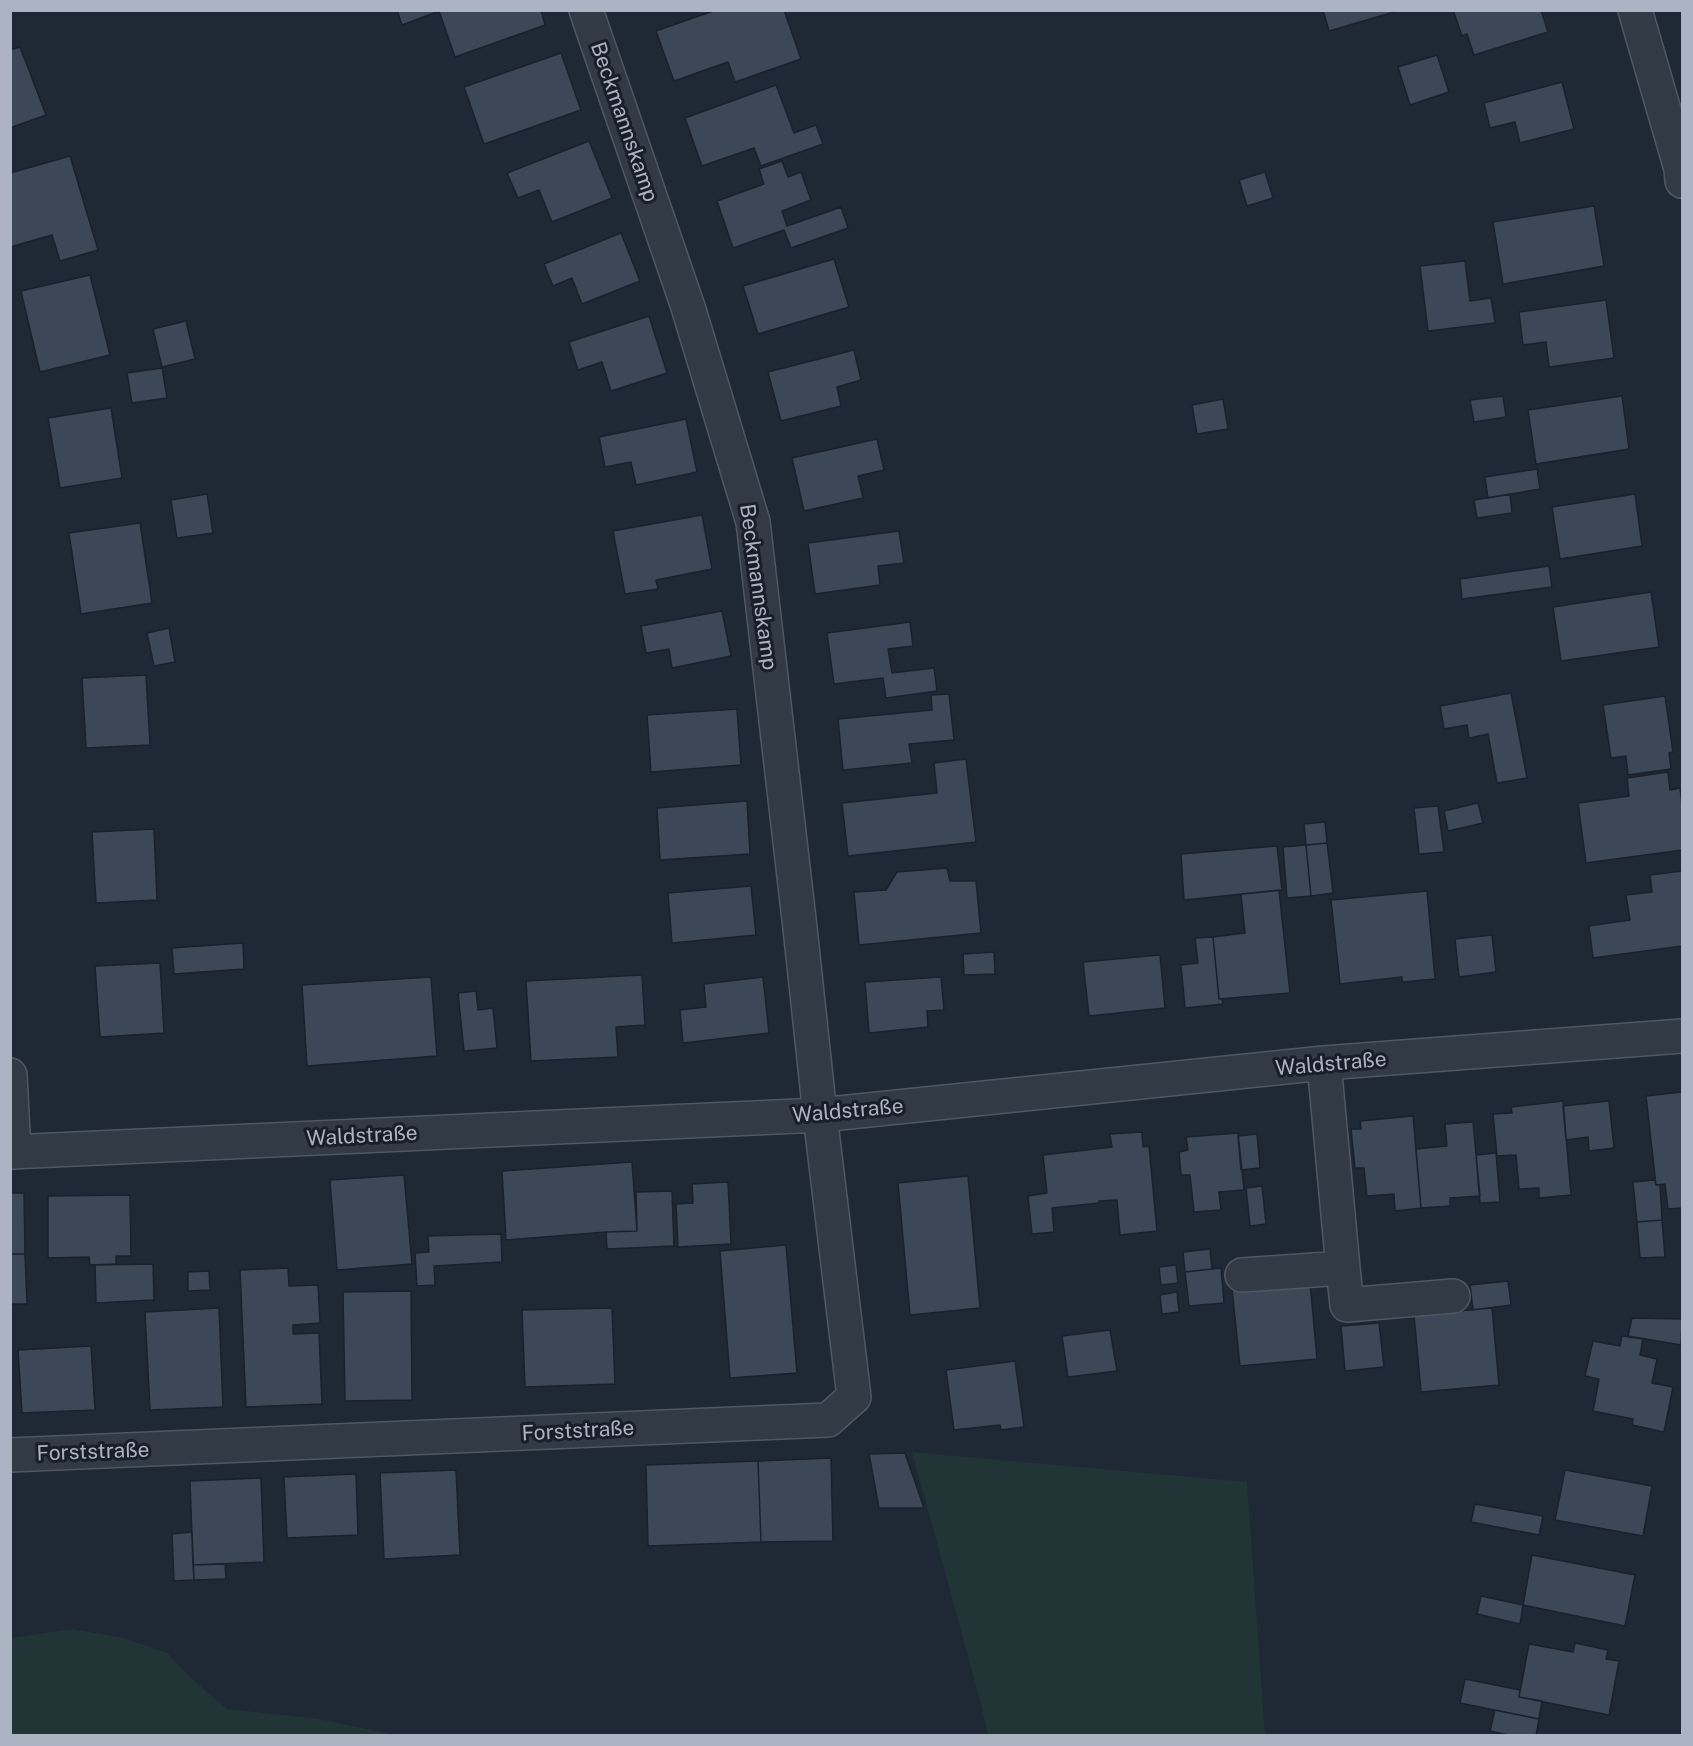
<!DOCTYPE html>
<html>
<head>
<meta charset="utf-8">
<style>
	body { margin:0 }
	#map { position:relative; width:1693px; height:1746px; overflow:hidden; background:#1f2835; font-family:"Public Sans",sans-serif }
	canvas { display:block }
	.frame { position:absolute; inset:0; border:12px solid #acb4c3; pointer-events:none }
</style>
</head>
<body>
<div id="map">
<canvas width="1693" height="1746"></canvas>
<div class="frame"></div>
</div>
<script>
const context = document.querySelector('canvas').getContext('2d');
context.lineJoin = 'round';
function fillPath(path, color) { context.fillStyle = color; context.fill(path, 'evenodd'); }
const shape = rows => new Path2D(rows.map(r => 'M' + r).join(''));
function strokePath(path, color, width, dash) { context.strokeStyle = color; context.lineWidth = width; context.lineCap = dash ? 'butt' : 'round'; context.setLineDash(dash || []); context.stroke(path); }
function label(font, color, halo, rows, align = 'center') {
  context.font = font + ' "Public Sans",sans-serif'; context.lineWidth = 6; context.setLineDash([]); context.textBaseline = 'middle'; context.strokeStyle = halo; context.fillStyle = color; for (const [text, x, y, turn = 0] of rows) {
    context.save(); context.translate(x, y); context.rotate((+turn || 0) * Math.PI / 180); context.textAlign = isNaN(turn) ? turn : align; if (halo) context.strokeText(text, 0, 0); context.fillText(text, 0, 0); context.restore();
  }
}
fillPath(shape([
	[912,1452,1247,1482,1265,1735,988,1735,980,1700],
	[72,1629,124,1638,167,1653,192,1679,227,1709,319,1719,395,1735,11,1735,11,1638]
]), '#213537');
const building = shape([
	[397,10,442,10,402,25,397,10],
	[442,10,541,10,545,25,455,57,439,11,442,10],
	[716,10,784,10,801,59,735,82,728,62,674,81,656,31,716,10],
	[1323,10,1401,10,1329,31,1323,10],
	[1453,10,1541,10,1548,32,1474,55,1467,34,1462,36,1453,10],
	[20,47,46,115,10,128,10,50,20,47],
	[561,53,581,110,484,144,464,87,561,53],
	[1437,55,1449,92,1410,105,1398,67,1437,55],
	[1562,82,1574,129,1520,143,1515,122,1490,128,1484,103,1562,82],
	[776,85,794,133,816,125,823,144,761,166,754,148,702,166,685,118,776,85],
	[589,141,612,198,552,222,539,190,518,198,507,173,589,141],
	[70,156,98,250,60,261,52,235,10,247,10,173,70,156],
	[782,161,788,177,801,172,811,200,782,211,787,226,841,207,848,228,791,248,784,230,733,248,717,201,764,184,759,169,782,161],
	[1265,172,1273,198,1247,206,1239,180,1265,172],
	[1594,206,1604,266,1503,284,1493,222,1594,206],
	[621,233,640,281,582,304,572,278,553,286,544,264,621,233],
	[834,259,849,307,758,334,743,286,834,259],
	[1465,261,1470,301,1491,298,1495,323,1428,331,1420,266,1465,261],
	[90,275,110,355,40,372,21,291,90,275],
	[1606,300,1614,358,1549,367,1546,342,1523,345,1519,312,1606,300],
	[649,316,667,373,611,391,602,362,578,370,569,342,649,316],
	[186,321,195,359,162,367,153,329,186,321],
	[854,350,861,380,837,387,841,406,781,421,768,372,854,350],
	[162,368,167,398,132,403,127,373,162,368],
	[1503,396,1506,417,1474,422,1470,400,1503,396],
	[1622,396,1629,449,1536,464,1528,410,1622,396],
	[1223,399,1228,429,1197,434,1192,405,1223,399],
	[111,408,122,478,60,488,48,418,111,408],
	[686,419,697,472,636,485,631,462,605,467,599,437,686,419],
	[877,439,884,470,858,476,863,498,804,511,792,458,877,439],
	[1537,469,1540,489,1488,498,1485,477,1537,469],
	[207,494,213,533,177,538,171,500,207,494],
	[1510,494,1512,513,1477,518,1474,500,1510,494],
	[1635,494,1642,546,1560,559,1552,507,1635,494],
	[702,515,712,569,656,580,658,589,625,594,613,531,702,515],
	[140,523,152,603,81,614,69,533,140,523],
	[899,531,904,563,878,566,880,585,815,594,808,543,899,531],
	[1549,566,1552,587,1462,599,1460,579,1549,566],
	[1651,592,1659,647,1561,661,1553,607,1651,592],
	[722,611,731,656,672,668,669,649,646,653,641,626,722,611],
	[910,622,913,646,888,649,892,673,934,668,937,691,886,698,883,678,834,684,827,633,910,622],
	[169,628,175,662,154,666,147,633,169,628],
	[146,675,150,745,86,748,82,678,146,675],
	[1511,693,1527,778,1497,783,1488,734,1469,738,1467,725,1444,729,1440,706,1511,693],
	[949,694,954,740,909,744,912,763,843,770,838,719,932,710,931,695,949,694],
	[1665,696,1673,752,1669,753,1671,769,1628,775,1626,756,1611,758,1603,705,1665,696],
	[737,709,741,765,651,772,647,715,737,709],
	[966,759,976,842,848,856,842,803,937,793,934,763,966,759],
	[1668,772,1670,790,1680,788,1682,805,1682,850,1586,863,1578,803,1629,796,1627,778,1668,772],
	[747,801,750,854,660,860,657,808,747,801],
	[1478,803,1483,823,1448,831,1444,811,1478,803],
	[1438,806,1444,852,1419,854,1414,808,1438,806],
	[1325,822,1327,843,1306,845,1304,824,1325,822],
	[154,829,157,900,96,903,92,832,154,829],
	[1327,843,1333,893,1311,896,1306,845,1327,843],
	[1306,845,1311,896,1287,898,1283,847,1306,845],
	[1277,846,1282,890,1184,900,1181,854,1277,846],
	[947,868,950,881,976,881,981,933,859,945,854,892,886,890,897,872,947,868],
	[1682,871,1682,946,1593,958,1589,926,1630,920,1626,895,1652,892,1650,875,1682,871],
	[751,886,756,935,672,943,668,893,751,886],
	[1279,890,1290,993,1219,999,1213,937,1245,933,1241,894,1279,890],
	[1427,891,1435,979,1402,982,1402,977,1340,984,1331,900,1427,891],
	[1492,935,1496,972,1459,977,1455,939,1492,935],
	[1213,937,1219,999,1222,999,1223,1004,1185,1008,1181,965,1198,963,1195,938,1213,937],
	[243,943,244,969,174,974,172,948,243,943],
	[994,952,995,974,964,975,963,954,994,952],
	[1160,955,1165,1008,1089,1016,1083,962,1160,955],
	[160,963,164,1033,100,1037,95,966,160,963],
	[642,975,645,1025,616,1027,618,1057,531,1061,526,981,642,975],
	[431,977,437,1056,307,1066,302,985,431,977],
	[763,977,769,1033,683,1043,680,1010,706,1007,704,984,763,977],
	[941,977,944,1010,927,1011,928,1027,869,1033,865,982,941,977],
	[476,991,478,1010,493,1008,497,1048,464,1051,458,993,476,991],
	[1682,1092,1682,1208,1668,1209,1665,1184,1656,1185,1646,1096,1682,1092],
	[1563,1101,1571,1195,1539,1198,1539,1188,1519,1189,1516,1155,1497,1156,1493,1114,1512,1113,1511,1107,1563,1101],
	[1609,1101,1614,1148,1589,1151,1588,1137,1566,1140,1563,1106,1609,1101],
	[1413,1116,1421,1208,1395,1211,1394,1194,1367,1196,1364,1168,1355,1168,1351,1129,1361,1129,1360,1121,1413,1116],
	[1473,1122,1480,1196,1450,1198,1450,1206,1421,1208,1416,1149,1447,1146,1445,1124,1473,1122],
	[1142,1132,1143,1147,1149,1146,1157,1231,1120,1235,1117,1200,1099,1201,1099,1203,1052,1208,1054,1232,1032,1234,1028,1196,1047,1193,1043,1155,1112,1147,1110,1134,1142,1132],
	[1238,1133,1244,1190,1219,1192,1221,1210,1194,1212,1190,1175,1181,1175,1179,1152,1188,1150,1186,1137,1238,1133],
	[1257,1134,1260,1168,1241,1170,1238,1136,1257,1134],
	[1496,1153,1500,1202,1480,1203,1476,1155,1496,1153],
	[632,1162,637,1231,606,1232,506,1240,502,1171,632,1162],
	[404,1175,412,1264,337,1270,330,1180,404,1175],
	[968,1176,980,1308,910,1315,898,1183,968,1176],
	[1655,1180,1656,1185,1660,1185,1662,1220,1637,1222,1633,1182,1655,1180],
	[728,1182,731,1244,678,1247,676,1204,693,1203,692,1184,728,1182],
	[1262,1186,1266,1224,1250,1226,1246,1188,1262,1186],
	[672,1191,674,1246,607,1249,606,1232,637,1231,636,1192,672,1191],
	[10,1193,24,1193,25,1254,10,1254,10,1193],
	[130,1195,131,1256,116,1256,116,1264,90,1265,89,1257,48,1258,48,1196,130,1195],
	[1662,1220,1665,1257,1640,1258,1637,1222,1662,1220],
	[501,1234,502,1262,434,1266,435,1285,417,1286,415,1253,429,1252,428,1236,501,1234],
	[786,1245,797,1373,730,1378,720,1251,786,1245],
	[1210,1249,1212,1269,1185,1272,1183,1252,1210,1249],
	[10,1254,25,1254,27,1304,10,1304,10,1254],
	[153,1264,154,1300,96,1303,95,1265,153,1264],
	[1176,1265,1178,1283,1161,1285,1159,1267,1176,1265],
	[288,1268,289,1286,318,1285,320,1323,293,1325,293,1334,319,1333,322,1404,246,1407,240,1270,288,1268],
	[1221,1268,1224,1303,1189,1306,1185,1272,1221,1268],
	[209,1271,210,1290,188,1291,188,1272,209,1271],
	[1508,1281,1511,1305,1473,1310,1470,1285,1508,1281],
	[1310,1282,1317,1359,1240,1366,1232,1289,1310,1282],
	[411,1291,412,1400,345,1401,343,1292,411,1291],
	[1177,1292,1179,1312,1162,1314,1160,1295,1177,1292],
	[219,1308,223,1407,150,1410,145,1312,219,1308],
	[612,1308,615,1384,525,1387,522,1310,612,1308],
	[1492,1308,1499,1385,1421,1392,1414,1315,1492,1308],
	[1632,1318,1682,1319,1681,1345,1628,1336,1632,1318],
	[1379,1323,1384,1367,1345,1371,1341,1326,1379,1323],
	[1110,1330,1117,1371,1068,1377,1062,1336,1110,1330],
	[1622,1336,1643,1339,1640,1355,1657,1359,1652,1383,1673,1387,1664,1432,1632,1425,1633,1419,1593,1411,1599,1379,1585,1376,1593,1341,1620,1346,1622,1336],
	[91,1346,95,1410,22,1413,18,1350,91,1346],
	[1015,1361,1024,1427,1001,1430,1000,1425,954,1430,946,1370,1015,1361],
	[905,1453,924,1508,879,1508,869,1454,905,1453],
	[831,1458,833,1541,761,1542,758,1461,831,1458],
	[758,1461,761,1542,648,1546,646,1465,758,1461],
	[456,1470,460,1555,384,1559,380,1473,456,1470],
	[1565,1470,1652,1486,1643,1536,1555,1520,1565,1470],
	[356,1474,358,1535,287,1538,284,1477,356,1474],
	[261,1478,264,1562,193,1565,190,1481,261,1478],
	[1475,1504,1543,1516,1539,1535,1471,1522,1475,1504],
	[192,1532,194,1580,174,1581,172,1534,192,1532],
	[1532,1555,1635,1575,1625,1626,1523,1605,1532,1555],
	[225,1564,226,1579,194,1580,193,1565,225,1564],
	[1481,1596,1523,1605,1520,1624,1477,1614,1481,1596],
	[1575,1643,1608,1650,1606,1659,1619,1661,1609,1715,1519,1697,1529,1644,1573,1652,1575,1643],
	[1465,1679,1520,1690,1519,1697,1542,1701,1539,1719,1460,1703,1465,1679],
	[1495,1710,1539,1719,1536,1736,1513,1736,1490,1731,1495,1710]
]);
fillPath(building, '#3c4858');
strokePath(building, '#1a212c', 1.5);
const minor = shape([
	[1635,10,1681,169,1682,181],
	[1324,1063,1343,1268],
	[10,1075,14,1152],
	[10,1152,820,1115,1324,1063,1682,1036],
	[1242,1275,1343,1268,1347,1305,1453,1296],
	[10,1455,828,1420,854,1397,820,1115,800,928,753,522,688,307,586,10]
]);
strokePath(minor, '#4f5764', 36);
strokePath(minor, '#323a46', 33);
label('21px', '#acb4c3', '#181f2a', [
	["Beckmannskamp",624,122,71],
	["Beckmannskamp",758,587,82],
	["Waldstraße",1331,1064,-5],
	["Waldstraße",848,1111,-5],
	["Waldstraße",362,1136,-3],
	["Forststraße",578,1431,-3],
	["Forststraße",93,1452,-2]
]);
</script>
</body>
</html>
